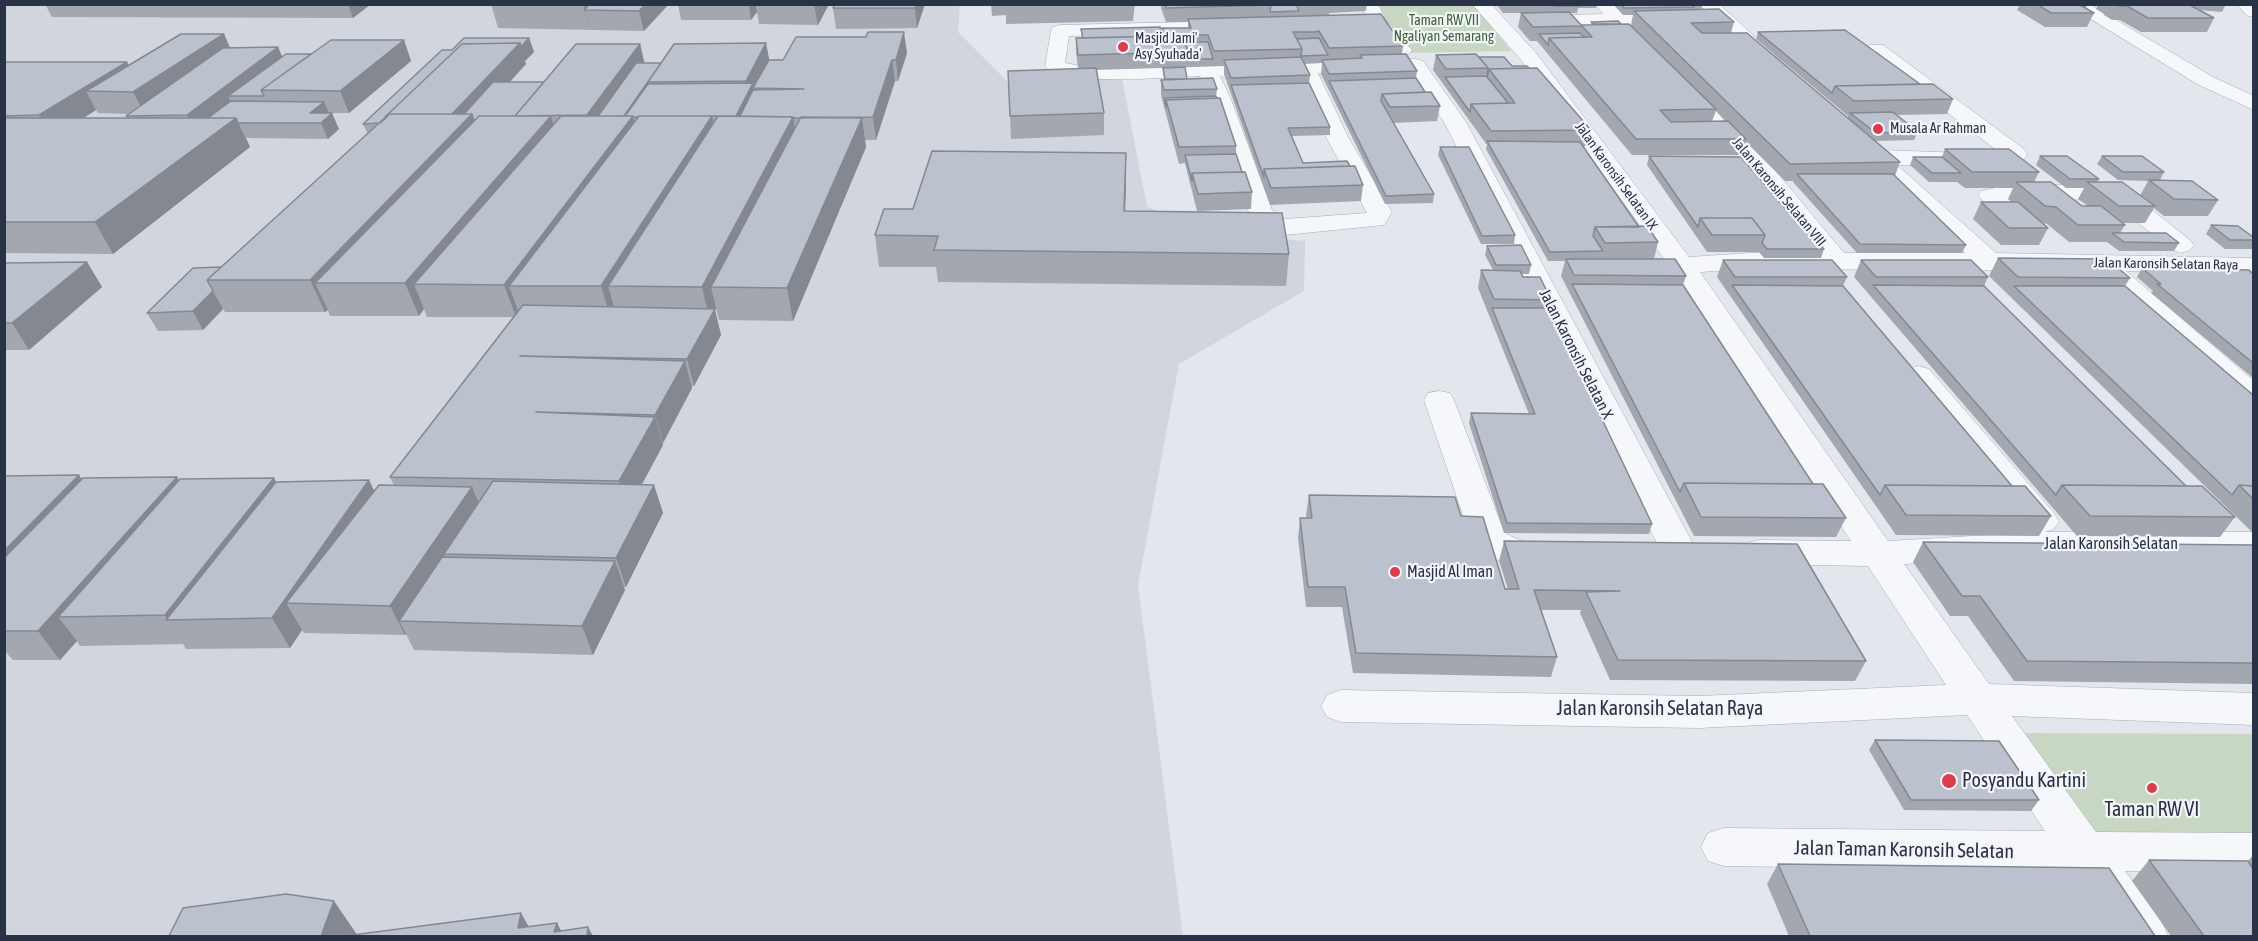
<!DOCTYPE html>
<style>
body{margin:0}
#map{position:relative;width:2258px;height:941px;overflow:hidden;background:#e3e6ec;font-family:"Asap Condensed",sans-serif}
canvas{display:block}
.frame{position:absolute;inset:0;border:6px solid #293246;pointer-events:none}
</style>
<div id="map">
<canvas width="2258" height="941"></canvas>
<div class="frame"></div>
</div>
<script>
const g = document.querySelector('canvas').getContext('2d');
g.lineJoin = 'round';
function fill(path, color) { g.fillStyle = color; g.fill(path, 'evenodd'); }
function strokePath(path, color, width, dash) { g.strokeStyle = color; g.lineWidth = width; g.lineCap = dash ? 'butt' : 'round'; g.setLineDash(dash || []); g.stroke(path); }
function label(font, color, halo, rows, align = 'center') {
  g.font = font + ' "Asap Condensed",sans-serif'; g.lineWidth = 4.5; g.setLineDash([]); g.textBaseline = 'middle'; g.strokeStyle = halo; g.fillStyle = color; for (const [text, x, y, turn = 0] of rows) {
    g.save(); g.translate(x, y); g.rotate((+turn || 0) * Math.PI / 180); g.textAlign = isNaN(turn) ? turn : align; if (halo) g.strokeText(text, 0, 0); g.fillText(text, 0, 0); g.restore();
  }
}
fill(new Path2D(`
 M5 5H960L958 32 1008 82 1122 78 1147 207 1211 232 1305 241 1304 291 1179 364 1138 585 1183 936H5Z`), '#d1d5de');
fill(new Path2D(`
 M1377 5H1474L1511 51 1408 53Z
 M2013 733 2253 734V843L2088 842Z`), '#c7d7c3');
const minor = new Path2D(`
 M1360 4H1378L1386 20 1412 50 1409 54H1395L1371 26Z
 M1472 4H1491L1536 53 1689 257 1750 253H1816L1742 160 1614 25 1530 26 1523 24 1521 20 1523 16 1603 14 1595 4H1615L1623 14 1638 15 1640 19 1634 24 1758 150 1844 253H1965L1854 150 1851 145 1854 140 1862 138 1870 140 1881 150 1964 153 1999 152 1869 53 1866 49 1869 45H1883L2024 149 2027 154 2023 162 1981 167 1897 165 1996 253 2254 258V274L2126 271 2254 381V406L2243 403 2093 271 1750 269 1700 272 1888 541 2040 532 2030 529 1907 381 1903 375 1907 369 1918 366 1929 369 2054 513 2059 521 2054 529 2045 532H2254V556L2060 555 1904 564 1989 684 2254 693V725L2012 716 2096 832 2254 833V873L2125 871 2161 920 2168 936H2117L2072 871 1724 866 1708 861 1701 847 1708 833 1724 828 2045 831 1967 715 1699 728 1341 722 1327 717 1321 706 1327 695 1341 690 1699 696 1946 685 1868 566 1759 564 1746 561 1741 552 1746 543 1759 540 1851 541 1674 274 1656 273 1652 267 1656 261 1664 259 1522 61Z
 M1699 4H1719L1780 60 1783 64 1780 68H1766Z
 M2066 4H2089L2213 77 2254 96V110L2199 85Z
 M2236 4H2254V17L2248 16Z
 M1233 21 1240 23 1242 27 1240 31 1069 36 1065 63 1086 67 1416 59 1423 61 1466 122 1698 553 1693 562 1680 565 1667 562 1662 553 1444 122 1410 71 1318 73 1348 137 1392 212 1384 225 1285 235 1267 231 1249 213 1210 97 1200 76C1171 77 1060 87 1045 66L1051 31 1053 27 1060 25ZM1299 74 1326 137 1367 213 1285 219 1272 210 1230 97 1220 76Z
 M2112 183 2120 185 2190 240 2194 245 2190 250 2181 253 2172 250 2110 200 2008 199 2043 232 2039 237 2030 240 2021 237 1978 196 1981 191 2013 184 2103 186Z
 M1439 391 1450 393 1454 400 1504 532C1523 545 1537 541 1558 546L1563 555 1558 564C1530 571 1488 565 1471 539L1424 400 1428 393Z`);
strokePath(minor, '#a7acb7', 1);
fill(minor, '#f6f7fa');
fill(new Path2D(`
 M45 4H371L353 18 52 17Z
 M491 4H669L644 31 498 28Z
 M678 4H829L818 25 759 24 757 12 751 20H681Z
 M925 4 917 28 836 29 833 8Z
 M991 4H1135L1133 21 1006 24V15L992 16Z
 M1161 4H1367L1366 11 1329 13V15L1403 46 1402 54 1417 71 1416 78 1425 92 1440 106 1437 121 1394 123 1434 194 1433 203 1385 204 1321 74 1322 63 1304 64 1310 75 1309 83 1330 127V135L1292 136 1303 163 1350 166 1363 185 1361 201 1270 205 1224 74V66L1096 70 1104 113V135L1011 139 1010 116 1078 68 1076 53V38H1082L1081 29 1162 35V28H1188V22H1166L1161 8Z
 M1496 4H1597L1596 8H1578L1577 13H1570L1581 25H1591V22L1631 25 1633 15H1623L1613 4H1702L1701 9 1734 22 1731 33 1848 118V116L1756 39 1758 32 1920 84 1953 99 1947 114 1897 115 1918 132 1914 140 1875 141 1900 162 1895 176 1966 245 1962 253H1857L1793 182 1794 181H1785L1746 142 1741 155H1632L1537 41H1530L1518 27 1521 13H1503ZM1716 111 1725 121H1712Z
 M2020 4H2088L2086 8 2094 13 2087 27H2045L2017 10Z
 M2226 4 2222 12 2199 10 2214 18 2207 32H2141L2120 20H2112L2104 15V14L2096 9 2098 5Z
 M224 34 230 48 278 47 282 57 311 54 404 40 411 61 349 113H329L339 129 328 139 246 138 250 147 113 254 4 253V62L128 66ZM96 110 98 113 129 114 126 116 127 118H84Z
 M529 38 534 52 525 61 526 64 510 82H544L640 44 644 63H661L766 43 769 60 907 53 898 81H895L876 140H865L866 147 793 321 719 320 716 308 715 310 721 335 694 386H692V388L663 443V445L642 485H654L663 513 626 587H624L625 590 593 655 414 650 406 634 405 635 304 633 302 630 290 648 186 649 183 644 80 646 77 641 60 660H13L4 650V476L82 479 276 482 374 491 394 485 390 477 513 317H427L424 309 419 316H330L328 310 325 312H225L223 309 203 330 158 331 147 313 221 267 368 134 363 124 452 50Z
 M1436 55 1479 57 1512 66 1591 130 1587 146H1583L1639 227 1658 242 1654 259 1686 276 1683 285 1813 484 1846 518 1836 537 1694 536 1561 276 1565 261H1548L1486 149 1487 145 1433 70Z
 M1163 68 1187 79 1217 89 1216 96 1236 146V154L1242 172 1252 192 1251 209 1197 211 1185 163 1179 164 1161 95V80H1164Z
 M1440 147 1515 235 1514 244H1481L1438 155Z
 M1945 149 2039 172 2034 182 2082 206H2088L2078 199 2084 188H2066L2036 165 2040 156 2099 179 2097 182 2140 196 2148 181 2118 180 2097 164 2102 156 2164 172 2160 180 2218 200 2208 216H2164L2154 208 2145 223H2123L2125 225 2120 233 2179 243 2174 251H2119L2107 242H2069L2047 224 2043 223 2048 228 2039 245H2001L1973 219 1981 202H2012L2008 199 2013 188H1965L1957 182H1929L1910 165 1913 157H1942Z
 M1649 156 1801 227 1824 249 1821 258H1764L1759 252H1707L1647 165Z
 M1126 183 1125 211 1289 254 1286 286 938 282 936 267H879L875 235 913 209Z
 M2211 225 2253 237V246L2252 249H2225L2206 234Z
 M1487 246 1531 265 1529 274H1521L1523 277 1551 300 1549 308 1652 524 1649 534 1504 533 1469 423 1471 413 1529 414 1478 288 1481 270H1493L1485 255Z
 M1998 258 2130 278 2125 286 2253 395V533L1989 276Z
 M1723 260 1847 277 1843 286 2012 486 2051 516 2039 536 1896 535 1717 277Z
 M1861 260 1988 277 1984 286 2186 486 2235 517 2220 537 2077 536 1854 277Z
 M87 262 102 287 29 350H4V263Z
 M2142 268 2253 274V378L2151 293 2153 291 2137 277Z
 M1309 495 1461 516 1505 589H1508L1499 561 1504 541 1866 661 1855 681 1610 680 1580 613 1581 610H1541L1557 657 1551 677 1353 673 1342 607H1306L1298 538 1300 518H1307L1306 515Z
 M1923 542 2253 545V684L2014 681 1968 616H1950L1913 562Z
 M1875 740 2039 800 2031 811 1904 810 1869 750Z
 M2253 855V936H2171L2132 881 2149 860 2248 861Z
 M1778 864 2155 936H1789L1767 884Z`), '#a2a7b0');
fill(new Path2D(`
 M348 4H371L353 18Z
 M613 4 584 10 590 30 583 5Z
 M646 4H669L644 31 639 11Z
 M749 4H755L757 12 751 20Z
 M829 4 818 25 814 5Z
 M916 4H925L917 28 915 8Z
 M904 32 907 53 898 81 896 60Z
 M224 34 233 55 145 114 133 92Z
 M529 38 534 52 525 61 526 64 474 121 315 283 328 310 325 312 310 280 450 116 520 43Z
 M404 40 411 61 349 113 340 91Z
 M766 43 770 64 753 88 756 107 742 136 736 116 748 93 746 81Z
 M640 44 645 65 593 138 587 115Z
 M278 47 287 68 228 96 234 110 198 138 187 115Z
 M892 60 895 81 876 140 873 117Z
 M127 62 137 84 86 91 96 110 52 138 39 115Z
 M648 82 651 97 633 117 640 145 509 286 519 313 516 317 504 285Z
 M324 102 330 115 332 113 339 129 328 139 321 123 310 113Z
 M551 116 559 145 414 284 424 309 419 316 405 283Z
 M712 116 718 145 608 286 615 311 611 319 601 286Z
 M793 117 798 145 711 287 716 308 715 310 721 335 694 386 687 359 709 318 702 287Z
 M236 118 250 147 113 254 95 222Z
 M862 118 866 147 793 321 787 288Z
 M1126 153V183L1124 242V211Z
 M87 262 102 287 29 350 12 323Z
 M213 291 223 309 203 330 193 311Z
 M685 361 692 388 663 443 655 415Z
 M655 417 663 445 628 509 619 481Z
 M79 475 98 503 4 603V551Z
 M177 477 194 506 58 617 77 641 60 660 38 631Z
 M274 478 289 507 167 620 165 615Z
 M369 480 383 509 286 603 302 630 290 648 272 618Z
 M654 485 663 513 626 587 616 558Z
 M472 487 484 515 444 554 450 567 399 621 406 634 405 635 390 606Z
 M615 561 625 590 593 655 582 626Z
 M334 901 358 936H321Z
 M521 913 534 936 518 928Z
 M557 923 564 936 554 932Z
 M588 927 593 936H587Z`), '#848890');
const building = new Path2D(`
 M590 4H646L639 11 584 10Z
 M835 4H916L915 8H833Z
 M1165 4H1271V5L1166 8Z
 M1271 4H1296L1299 11 1270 12Z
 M1330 4H1362L1330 5Z
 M1554 4H1578L1579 6H1554Z
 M1621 4H1692L1694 7 1624 8Z
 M2037 4H2082L2080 5 2094 13H2051Z
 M2116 4H2188L2214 18H2148L2127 6H2119Z
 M1719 9 1734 22 1691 23 1702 33H1747L1900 162 1790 164 1634 11Z
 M1569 12 1582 26 1533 27 1521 13Z
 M1381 14 1403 46 1329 48 1319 31 1315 32H1293L1302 49 1214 51 1208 35H1182L1188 52 1078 55 1076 38 1164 36 1162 28H1191L1188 19Z
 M1618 21 1621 24H1594L1591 22Z
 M1629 24 1716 109 1660 110 1671 122 1728 121 1746 139H1636L1549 38 1592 37 1581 25Z
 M1160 27 1162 36 1083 38 1081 29Z
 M1845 30 1920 84 1835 86 1832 93 1758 32Z
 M868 32H904L896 60H892L873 117 792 118 793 117 740 116 753 90 804 89 753 88 769 60H783L796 37H866Z
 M1580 33 1584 37 1549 38 1548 45 1539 34Z
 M181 34H224L133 92 86 91Z
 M464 38H529L521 47 520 43 462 44 385 117 386 118 380 123 363 124 442 50H452Z
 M1319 38 1328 55 1301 56 1302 49 1297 39Z
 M331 40H404L340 91 261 90Z
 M1185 42H1208L1213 59H1188V52Z
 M520 43 452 114H389L387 117H385L462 44Z
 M766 43 746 81 648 82 674 44Z
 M576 44H640L587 115 515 116Z
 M278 47 187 115 126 116 223 48Z
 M286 54H311L261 90 264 96H228Z
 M1406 54 1417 71 1329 74 1322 60 1362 58 1360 55Z
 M1476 54 1488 68 1446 69 1436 55Z
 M1301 57 1310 75 1231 78 1224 60Z
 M1479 57H1504L1512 66H1527L1529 68 1489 69 1487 77 1508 103 1471 104 1470 112 1445 77 1487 76 1488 68Z
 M4 62H127L39 115 4 116Z
 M636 63H661L624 116H598Z
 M1185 67 1187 79H1165L1163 68Z
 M1096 68 1104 113 1010 116 1008 71Z
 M1537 68 1591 130 1491 131 1471 104 1515 103 1489 69Z
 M1213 78 1217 89 1164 90 1161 80Z
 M1416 78 1425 92 1382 94 1381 101 1434 194 1386 196 1329 81Z
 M493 82H544L515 116H479L474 121 472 114H464Z
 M753 83 736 116H639L638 117H632L633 116H625L648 84Z
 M1309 83 1330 127 1288 128 1303 163 1347 161 1350 166 1264 169V177L1231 85Z
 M1933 84 1953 99 1854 101 1835 86Z
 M1431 92 1440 106 1390 107 1382 94Z
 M1216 96 1217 98 1166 100V107L1164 98Z
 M1220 98 1236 146 1179 147 1166 100Z
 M231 101 324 102 310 113H332L321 123H238L236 118H208Z
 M1893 112 1918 132 1876 133 1850 113Z
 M389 114H472L310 280H207Z
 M479 116H551L405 283H315Z
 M561 116H633L504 285 414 284Z
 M639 116H712L601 286H509Z
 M718 116 793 117 702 287 608 286Z
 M801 117 862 118 787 288 711 287Z
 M4 118H236L95 222H4Z
 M1487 141 1580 142 1639 227H1595L1593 236 1603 251 1550 252Z
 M1440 147H1469L1515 235 1482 236Z
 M1945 149H2009L2039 172H1972Z
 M932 151 1126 153 1124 211 1282 213 1289 254 934 250 938 236 875 235 884 209H913Z
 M1236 154 1242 172 1192 173V181L1185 155Z
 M1649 156 1741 157 1801 227H1805L1824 249H1767L1762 243 1765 235 1752 218H1700L1698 227Z
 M2040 156H2067L2099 179H2070Z
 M2102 156H2142L2164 172H2123Z
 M1913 157H1942L1961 173H1932Z
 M1355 166 1363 185 1271 188 1264 169Z
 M1245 172 1252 192 1198 194 1192 173Z
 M1797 174H1893L1966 245 1860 244Z
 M2149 180 2192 181 2218 200 2174 199Z
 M2016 182H2051L2082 206H2101L2125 225H2078L2056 207 2045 206Z
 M2087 182H2122L2155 206H2119Z
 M1981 202H2018L2048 228H2009Z
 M1700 218H1752L1765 235H1712Z
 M2211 225 2238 226 2253 237V240H2230Z
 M1647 226 1658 242 1605 243 1595 227Z
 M2112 233H2166L2179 243 2124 242Z
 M1521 245 1531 265H1496L1487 246Z
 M1998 258 2107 259 2130 278 2018 277Z
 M1566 259H1675L1686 276 1574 275Z
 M1723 260H1832L1847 277H1735Z
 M1861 260H1971L1988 277H1876Z
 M87 262 12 323H4V263Z
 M221 267 207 280 213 291 193 311 147 313 193 268Z
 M2142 268 2249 270 2253 274V363L2157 284H2161Z
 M1481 270 1520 271 1523 277H1540L1551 300 1494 299Z
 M1572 284 1683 285 1813 484 1684 483 1680 492Z
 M1732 285 1843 286 2012 486 1885 485 1880 495Z
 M1873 285 1984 286 2186 486 2062 485 2056 495Z
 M2014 286H2125L2253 395V486L2239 485 2232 495Z
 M523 305 715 309 687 359 520 356 685 361 655 415 536 412 655 417 619 481 390 477Z
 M1492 308H1549L1652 524 1507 523 1471 413 1535 414Z
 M79 475 4 551V476Z
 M177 477 38 631H4V558L83 478Z
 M274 478 165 615 58 617 180 479Z
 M369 480 272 618 166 620 276 482Z
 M493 481 654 485 616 558 444 554Z
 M1684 483 1823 484 1846 518 1701 517Z
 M379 485 472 487 390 606 286 603Z
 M1885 485 2025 486 2051 516 1906 515Z
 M2062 485 2202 486 2235 517 2090 516Z
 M2239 485 2253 486V499Z
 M1309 495 1455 497 1461 516 1483 517 1505 589H1519L1504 541 1797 544 1866 661 1618 660 1586 592 1620 591 1534 590 1557 657 1356 653 1345 587H1308L1300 518H1312Z
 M1923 542 2253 545V663L2027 661 1980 596H1962Z
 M442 557 615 561 582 626 399 621Z
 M1875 740 1999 741 2039 800H1911Z
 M2149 860 2248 861 2253 869V936H2204Z
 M1778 864 2109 868 2155 936H1810Z
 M286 894 334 901 321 936H169L183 908Z
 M521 913 518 928 557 923 554 932 588 927 587 936H345Z`);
fill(building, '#bcc2cd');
strokePath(building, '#848890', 1.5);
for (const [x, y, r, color] of [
 [1123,47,6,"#db3d4f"],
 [1878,129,6,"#db3d4f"],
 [1395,572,6,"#db3d4f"],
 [1949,781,8,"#db3d4f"],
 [2152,788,6,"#db3d4f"]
]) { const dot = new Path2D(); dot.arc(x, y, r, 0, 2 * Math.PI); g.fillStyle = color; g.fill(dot); strokePath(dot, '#f3f5f9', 2); }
label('14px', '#3b6434', '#f3f5f9', [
 ["Taman RW VII",1444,21],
 ["Ngaliyan Semarang",1444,37]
]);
label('14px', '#293246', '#f3f5f9', [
 ["Masjid Jami'",1135,39],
 ["Asy Syuhada'",1135,55],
 ["Musala Ar Rahman",1890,129]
], 'left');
label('14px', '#293246', '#f3f5f9', [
 ["Jalan Karonsih Selatan IX",1616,176,54],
 ["Jalan Karonsih Selatan VIII",1779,192,50],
 ["Jalan Karonsih Selatan Raya",2166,264,1]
]);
label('16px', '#293246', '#f3f5f9', [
 ["Jalan Karonsih Selatan X",1576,354,63],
 ["Jalan Karonsih Selatan",2111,544]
]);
label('16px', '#293246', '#f3f5f9', [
 ["Masjid Al Iman",1407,572]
], 'left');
label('20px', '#293246', '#f3f5f9', [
 ["Jalan Karonsih Selatan Raya",1660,709],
 ["Jalan Taman Karonsih Selatan",1904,850,1]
]);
label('20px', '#293246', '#f3f5f9', [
 ["Posyandu Kartini",1962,781],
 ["Taman RW VI",2152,810,"center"]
], 'left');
</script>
